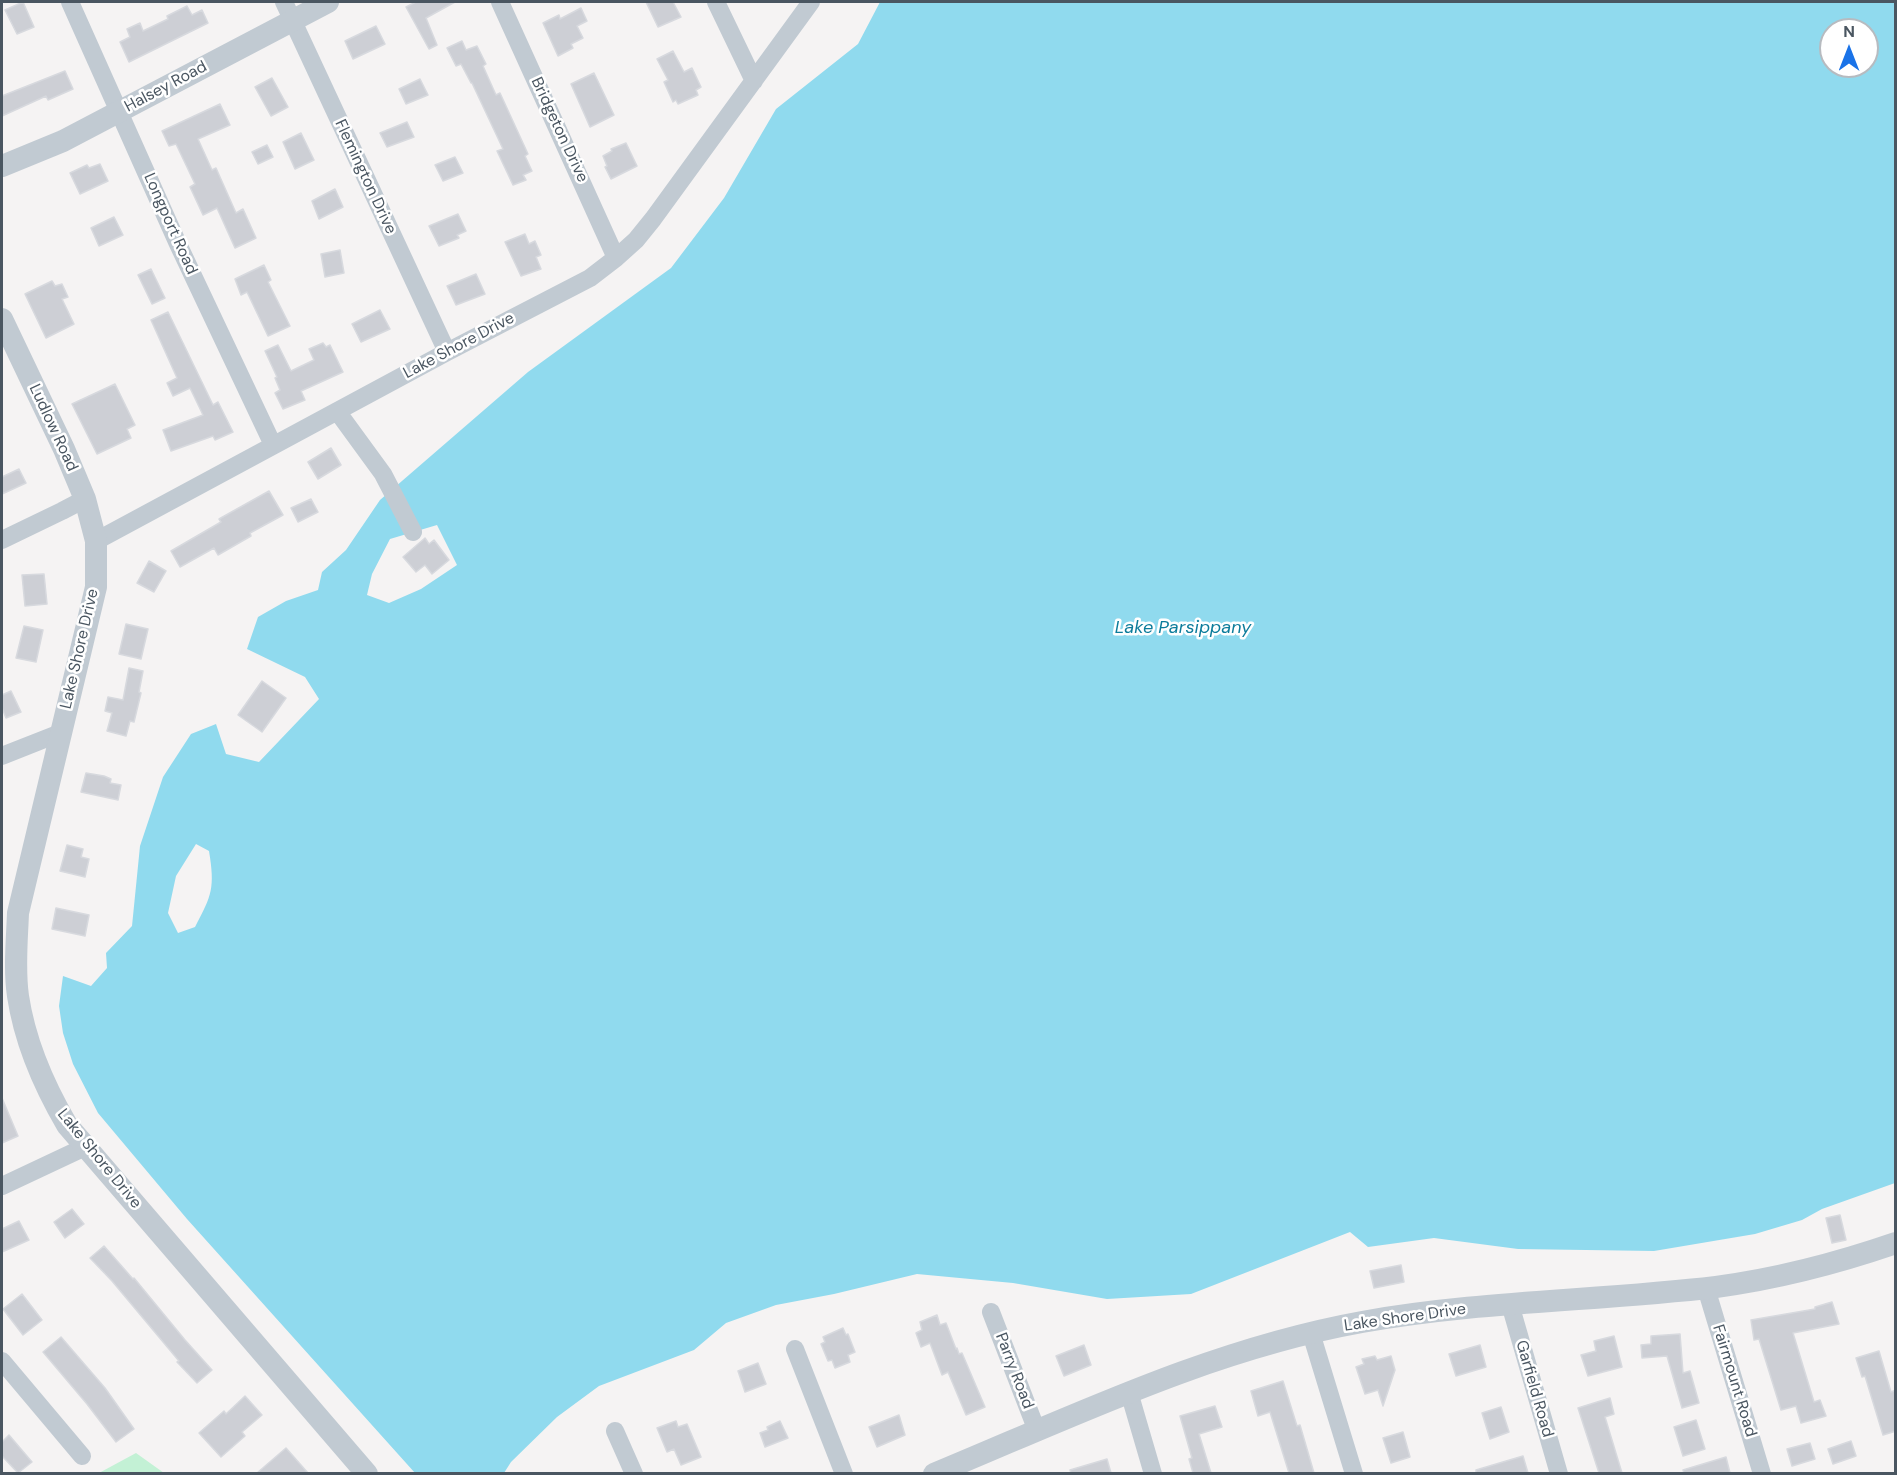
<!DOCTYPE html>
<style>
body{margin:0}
#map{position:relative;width:1897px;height:1475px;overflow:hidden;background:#f5f3f3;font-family:"DM Sans",sans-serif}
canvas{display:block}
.frame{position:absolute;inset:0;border:3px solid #4a5661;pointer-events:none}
.north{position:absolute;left:1819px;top:18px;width:60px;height:60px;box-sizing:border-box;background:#fff;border:2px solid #b7bbc0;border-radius:50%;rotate:0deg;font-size:16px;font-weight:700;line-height:24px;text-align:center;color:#4a5661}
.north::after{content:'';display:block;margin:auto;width:21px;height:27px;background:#1a73e8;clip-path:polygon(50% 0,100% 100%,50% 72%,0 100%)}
</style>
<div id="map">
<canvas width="1897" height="1475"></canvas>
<div class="frame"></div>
<div class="north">N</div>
</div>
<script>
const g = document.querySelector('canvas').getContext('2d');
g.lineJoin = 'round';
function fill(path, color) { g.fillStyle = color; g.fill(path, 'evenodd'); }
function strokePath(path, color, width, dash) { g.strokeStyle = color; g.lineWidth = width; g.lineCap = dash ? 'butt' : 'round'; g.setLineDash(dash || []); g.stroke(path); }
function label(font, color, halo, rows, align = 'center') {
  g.font = font + ' "DM Sans",sans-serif'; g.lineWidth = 5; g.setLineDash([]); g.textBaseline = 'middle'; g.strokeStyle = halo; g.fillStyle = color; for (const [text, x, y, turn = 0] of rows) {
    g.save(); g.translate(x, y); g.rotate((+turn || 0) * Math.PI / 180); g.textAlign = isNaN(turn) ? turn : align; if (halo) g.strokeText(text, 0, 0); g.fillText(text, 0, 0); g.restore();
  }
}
fill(new Path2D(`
 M136 1453 164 1473H99Z`), '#c3f1d5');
fill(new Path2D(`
 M880 2H1895V1183L1822 1209 1802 1220 1755 1234 1654 1251 1518 1249 1434 1238 1368 1247 1350 1232 1191 1294 1107 1299 1013 1283 917 1274 834 1294 776 1305 726 1323 694 1350 599 1386 557 1417 511 1462 504 1473H415L187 1219 98 1113 73 1064 63 1033 59 1006 63 976 91 986 107 968 106 953 132 926 140 846 163 777 191 734 216 724 226 754 259 762 319 699 305 677 247 649 258 617 286 601 318 590 322 572 346 550 380 500 528 372 671 268 724 198 776 109 858 44ZM1831 30H1867V66H1831ZM437 525 457 565 421 589 389 603 367 595 372 574 390 539ZM196 844 209 851C215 888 212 895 195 927L178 933 168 913 176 876Z`), '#90daee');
const building = new Path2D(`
 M23 2 34 27 17 34 5 10Z
 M416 2H455L426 18 437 45 429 49 406 7Z
 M646 2H673L681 17 658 27Z
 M187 6 192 15 202 10 208 23 129 62 120 42 130 37 127 29 140 23 143 31 168 19 167 16Z
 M581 8 587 21 577 26 583 38 571 44 573 48 558 56 543 23 559 15 560 19Z
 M376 26 385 44 353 59 345 41Z
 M462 41 466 50 477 46 486 64 483 66 496 95 500 93 528 154 525 156 532 171 523 175 526 180 513 185 497 151 503 149 472 83H471L461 64 456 66 447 48Z
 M673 51 684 72 692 68 701 87 696 90 698 95 678 104 676 100 673 102 664 82 668 80 657 59Z
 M65 71 73 89 48 100 46 96 2 116V96Z
 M594 73 614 115 590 127 571 84Z
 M272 78 288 107 271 116 255 87Z
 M420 79 428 95 406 104 399 89Z
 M220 104 230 125 198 139 212 170 216 168 236 213 243 209 256 238 235 248 217 208 203 215 190 187 195 184 176 144 169 146 162 131Z
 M407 122 414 137 387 147 380 133Z
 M301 133 314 160 295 169 283 142Z
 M626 143 637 166 611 179 605 167 607 166 603 156 612 151 611 149Z
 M267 145 273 157 258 164 252 152Z
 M455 157 463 173 443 181 435 165Z
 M100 164 108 181 80 194 70 173 87 165 89 168Z
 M335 189 343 207 319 219 312 201Z
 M458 214 466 231 457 235 459 238 439 246 429 226Z
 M114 217 123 235 99 246 91 228Z
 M525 234 529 244 535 241 541 255 536 257 541 269 521 276 505 242Z
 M340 250 344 273 325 277 321 254Z
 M264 265 271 280 268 282 290 326 268 336 247 292 241 295 235 279Z
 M151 269 165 298 152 304 138 275Z
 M476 274 485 294 456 305 447 286Z
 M52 281 55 286 62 284 68 297 62 299 74 324 46 338 25 294Z
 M380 310 390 329 361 342 352 324Z
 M168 312 213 405 218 402 233 432 215 440 213 436 171 451 163 430 203 415 190 388 173 396 167 383 177 378 151 320Z
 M323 343 326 347 330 345 343 372 301 391 305 400 283 409 275 393 280 390 275 378 277 377 265 351 278 345 291 371 314 360 309 349Z
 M115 384 135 425 127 429 131 438 97 454 72 404Z
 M331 448 341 465 318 479 308 462Z
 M19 469 26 483 2 494V477Z
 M269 491 283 515 250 533 251 536 218 555 214 548 180 567 171 551 221 522 219 519Z
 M311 499 318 512 298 522 291 508Z
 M425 538 429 544 434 540 449 560 432 574 425 565 416 572 403 557Z
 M149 561 166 571 154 592 137 583Z
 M44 574 47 604 25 606 22 575Z
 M126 624 148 629 141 659 119 654Z
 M24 626 43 630 36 662 16 658Z
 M129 668 143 671 139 692 141 693 134 722 130 721 126 736 107 731 112 713 105 711 108 697 123 700Z
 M262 681 286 698 262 732 238 715Z
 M11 691 21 712 6 718 2 708V695Z
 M86 773 104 776 111 779 110 783 121 785 118 800 81 792Z
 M67 845 83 849 81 857 89 859 85 877 60 871Z
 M56 908 89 915 85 936 52 929Z
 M2 1098 18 1136 2 1143Z
 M72 1209 84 1224 65 1238 54 1222Z
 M1840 1215 1846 1240 1832 1243 1826 1218Z
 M19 1221 29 1240 2 1252V1229Z
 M104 1246 133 1279 134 1278 185 1340 212 1370 197 1383 177 1362 179 1361 112 1281 90 1258Z
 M1401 1265 1404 1282 1374 1288 1370 1271Z
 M22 1294 42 1320 23 1335 3 1309Z
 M1832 1302 1839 1324 1793 1333 1814 1402 1820 1400 1826 1416 1801 1423 1796 1406 1781 1410 1759 1339 1754 1340 1751 1320 1815 1309V1307Z
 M937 1315 940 1325 946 1323 956 1349 957 1348 959 1354 962 1353 985 1407 966 1415 948 1372 942 1375 930 1343 921 1347 916 1333 922 1330 920 1322Z
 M843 1328 846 1335 848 1334 855 1352 848 1355 850 1362 835 1368 832 1360 828 1361 821 1344 825 1342 823 1337Z
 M1680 1334 1683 1373 1690 1371 1699 1403 1682 1408 1667 1356 1642 1358 1641 1345 1651 1344V1336Z
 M1614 1336 1622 1367 1588 1376 1581 1355 1596 1351 1594 1341Z
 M61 1337 105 1388 134 1429 116 1442 87 1404 43 1352Z
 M1084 1345 1091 1365 1064 1376 1056 1356Z
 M1480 1345 1486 1367 1456 1376 1449 1354Z
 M1879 1351 1891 1392 1896 1390V1431L1883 1435 1865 1376 1862 1377 1856 1358Z
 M1375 1356 1377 1360 1391 1356 1395 1370 1383 1406 1378 1390 1365 1394 1356 1367 1364 1364 1362 1359Z
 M758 1363 766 1384 745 1392 738 1371Z
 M1283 1381 1297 1426 1300 1425 1314 1473H1289L1270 1412 1258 1416 1251 1391Z
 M245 1396 262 1415 242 1432 245 1436 221 1457 199 1433 224 1411 226 1414Z
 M1610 1398 1614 1414 1605 1417 1622 1473H1599L1578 1408Z
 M1215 1406 1222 1427 1199 1434 1211 1473H1193L1189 1459 1192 1458 1180 1416Z
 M1501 1407 1509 1432 1490 1439 1482 1413Z
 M899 1415 905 1435 877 1447 869 1427Z
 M1696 1420 1705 1449 1683 1456 1674 1427Z
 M676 1421 678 1427 687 1424 701 1457 681 1465 674 1449 667 1452 657 1428Z
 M780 1421 788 1438 765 1447 760 1433 768 1430 767 1427Z
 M1403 1432 1410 1457 1391 1463 1383 1438Z
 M9 1435 32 1462 18 1473 2 1456V1442Z
 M1851 1441 1856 1456 1833 1464 1828 1449Z
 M1810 1443 1815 1459 1792 1466 1787 1449Z
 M286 1448 308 1473H257Z
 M1523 1456 1528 1473H1476V1470Z
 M1726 1457 1730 1473H1684L1683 1470Z
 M1107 1459 1111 1473H1071L1070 1470Z`);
fill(building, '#cdcfd5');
strokePath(building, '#d7d9de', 1.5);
strokePath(new Path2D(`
 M70 2 178 244 273 445
 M284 2 447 352
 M500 2 616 258
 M716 2 754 81
 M337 411 383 474 413 532
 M2 540 62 511 85 499
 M96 541 447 352 590 278 616 258 636 240 653 219 811 2
 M2 756 60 733
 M2 1186 85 1147
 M1706 1288 1762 1474
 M1510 1304 1559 1474
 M991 1312 1037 1431
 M1311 1333 1354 1474
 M795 1349 844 1474
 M2 1361 82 1456
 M1129 1392 1153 1474
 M615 1431 634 1474`), '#c1cad2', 18);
strokePath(new Path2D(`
 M2 166 63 141 328 2
 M2 319 64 449 85 499 96 541V587L18 913C17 940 14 969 18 996 25 1043 43 1084 67 1125L367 1474
 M934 1474C1074 1416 1212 1349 1362 1322 1479 1301 1598 1301 1716 1287 1776 1279 1838 1263 1896 1243`), '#c1cad2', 22);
label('16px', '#4a5661', '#fff', [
 ["Halsey Road",166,87,-28],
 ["Bridgeton Drive",559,130,65],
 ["Flemington Drive",365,177,65],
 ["Longport Road",170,224,66],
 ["Lake Shore Drive",459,346,-28],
 ["Ludlow Road",53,428,65],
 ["Lake Shore Drive",80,649,-77],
 ["Lake Shore Drive",99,1159,51],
 ["Lake Shore Drive",1405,1318,-8],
 ["Parry Road",1014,1371,69],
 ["Fairmount Road",1734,1381,73],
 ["Garfield Road",1534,1389,74]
]);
label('italic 18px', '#0c7c9b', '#fff', [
 ["Lake Parsippany",1183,628]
]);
</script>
